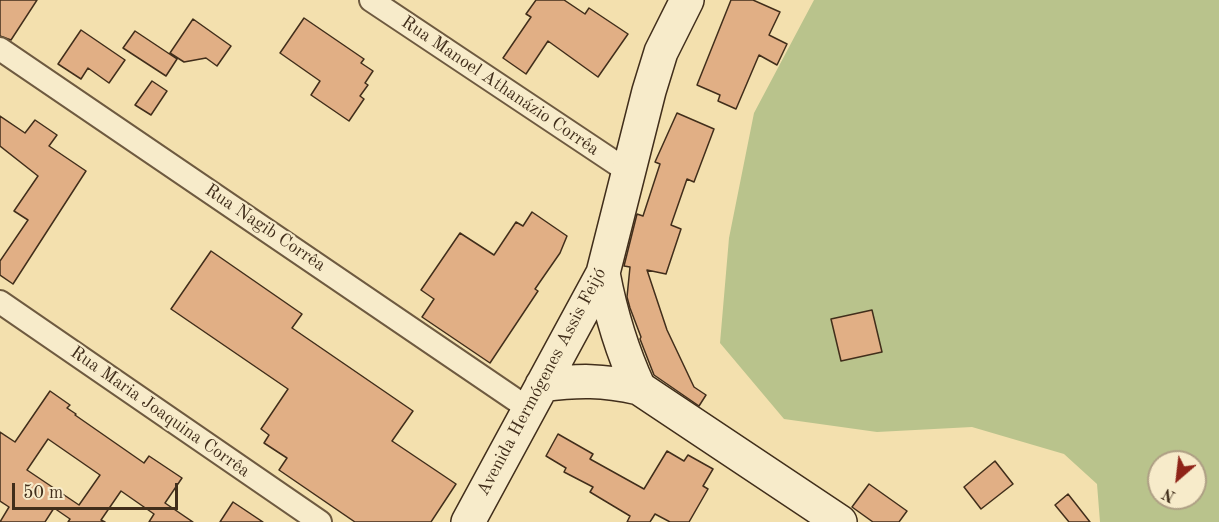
<!DOCTYPE html>
<meta charset="utf-8">
<style>
body{margin:0}
#map{position:relative;width:1219px;height:522px;overflow:hidden;background:#f3e0ae;font-family:"Old Standard TT",serif}
canvas{display:block}
.north{position:absolute;left:1147px;top:450px;width:60px;height:60px;box-sizing:border-box;background:#f7ebca;border:2px solid #ae9f84;border-radius:50%;rotate:208deg;font-size:16px;font-weight:700;line-height:24px;text-align:center;color:#412e1b}
.north::after{content:'';display:block;margin:auto;width:21px;height:27px;background:#8f2418;clip-path:polygon(50% 0,100% 100%,50% 72%,0 100%)}
.scale{position:absolute;left:12px;top:483px;width:166px;height:27px;box-sizing:border-box;border:3px solid #412e1b;border-top:0;padding-left:8px;font-size:18px;line-height:21px;white-space:nowrap;color:#412e1b;-webkit-text-stroke:4px #f7ebca;paint-order:stroke}
</style>
<div id="map">
<canvas width="1219" height="522"></canvas>
<div class="north">N</div>
<div class="scale">50 m</div>
</div>
<script>
const g = document.querySelector('canvas').getContext('2d');
g.lineJoin = 'round';
function fill(path, color) { g.fillStyle = color; g.fill(path, 'evenodd'); }
function strokePath(path, color, width, dash) { g.strokeStyle = color; g.lineWidth = width; g.lineCap = dash ? 'butt' : 'round'; g.setLineDash(dash || []); g.stroke(path); }
function label(font, color, halo, rows, align = 'center') {
  g.font = font + ' "Old Standard TT",serif'; g.lineWidth = 4.5; g.setLineDash([]); g.textBaseline = 'middle'; g.strokeStyle = halo; g.fillStyle = color; for (const [text, x, y, turn = 0] of rows) {
    g.save(); g.translate(x, y); g.rotate((+turn || 0) * Math.PI / 180); g.textAlign = isNaN(turn) ? turn : align; if (halo) g.strokeText(text, 0, 0); g.fillText(text, 0, 0); g.restore();
  }
}
fill(new Path2D(`
 M814 0H1219V522H1100L1097 484 1064 454 972 427 877 432 784 419 720 343 729 238 754 113ZM1159 462H1195V498H1159Z`), '#b9c38c');
const building = new Path2D(`
 M0 0H37L11 40 0 36Z
 M536 0H564L585 14 589 8 628 34 598 77 548 41 526 74 503 58 531 17 526 14Z
 M731 0H753L780 12 769 35 787 44 777 65 759 55 736 109 718 101 720 95 697 85Z
 M304 18 364 59 361 63 373 71 365 83 368 85 360 96 364 99 349 121 311 95 320 81 280 53Z
 M193 19 231 46 217 66 206 58 184 62 170 53Z
 M81 30 125 60 109 83 88 68 81 79 58 64Z
 M135 31 177 59 166 76 123 48Z
 M152 81 167 91 151 115 135 105Z
 M677 113 714 129 694 182 687 179 671 225 681 229 666 274 647 270 667 330 694 387 706 395 699 406 654 375 640 339 641 337 630 308 627 297 630 267 624 266 637 214 643 216 660 164 655 162Z
 M0 116 25 133 35 120 57 135 49 146 86 171 13 284 0 275V261L28 220 14 211 38 176 0 146Z
 M532 212 567 236 560 253 535 289 538 291 490 363 422 317 434 299 421 290 460 233 494 255 516 222 523 226Z
 M211 251 302 314 292 328 413 411 392 441 456 484 431 522H355L279 470 287 458 264 443 269 435 261 429 288 389 171 309Z
 M872 310 882 352 841 361 831 319Z
 M50 391 70 405 67 408 76 414 75 415 144 463 149 456 182 478 165 503 193 522H149L154 514 121 491 101 520 105 522H68L70 519 54 508 45 522H0L9 507 0 501V432L15 442ZM48 439 100 475 79 505 27 470Z
 M558 434 593 454 590 459 644 489 667 451 684 461 688 455 713 469 703 486 708 489 689 522H670L655 514 650 522H627L630 516 590 492 593 487 564 472 566 468 546 456Z
 M995 461 1013 484 981 509 964 487Z
 M869 484 907 511 899 522H873L852 507Z
 M1068 494 1090 522H1069L1055 505Z
 M233 502 263 522H220Z`);
fill(building, '#e1af85');
strokePath(building, '#412e1b', 1.5);
const street = new Path2D(`
 M371 0 629 172
 M0 49 529 409
 M0 302 320 522`);
const secondary = new Path2D(`
 M603 273C611 315 621 349 639 388
 M542 385C579 380 602 380 639 388L840 522
 M468 522 603 273 649 91 661 52 687 0`);
strokePath(street, '#6e5a40', 26);
strokePath(secondary, '#412e1b', 36);
strokePath(street, '#f7ebca', 22);
strokePath(secondary, '#f7ebca', 33);
label('18px', '#412e1b', '#f7ebca', [
 ["Rua Manoel Athanázio Corrêa",500,86,34],
 ["Rua Nagib Corrêa",265,228,34],
 ["Avenida Hermógenes Assis Feijó",542,382,-62],
 ["Rua Maria Joaquina Corrêa",160,412,35]
]);
</script>
